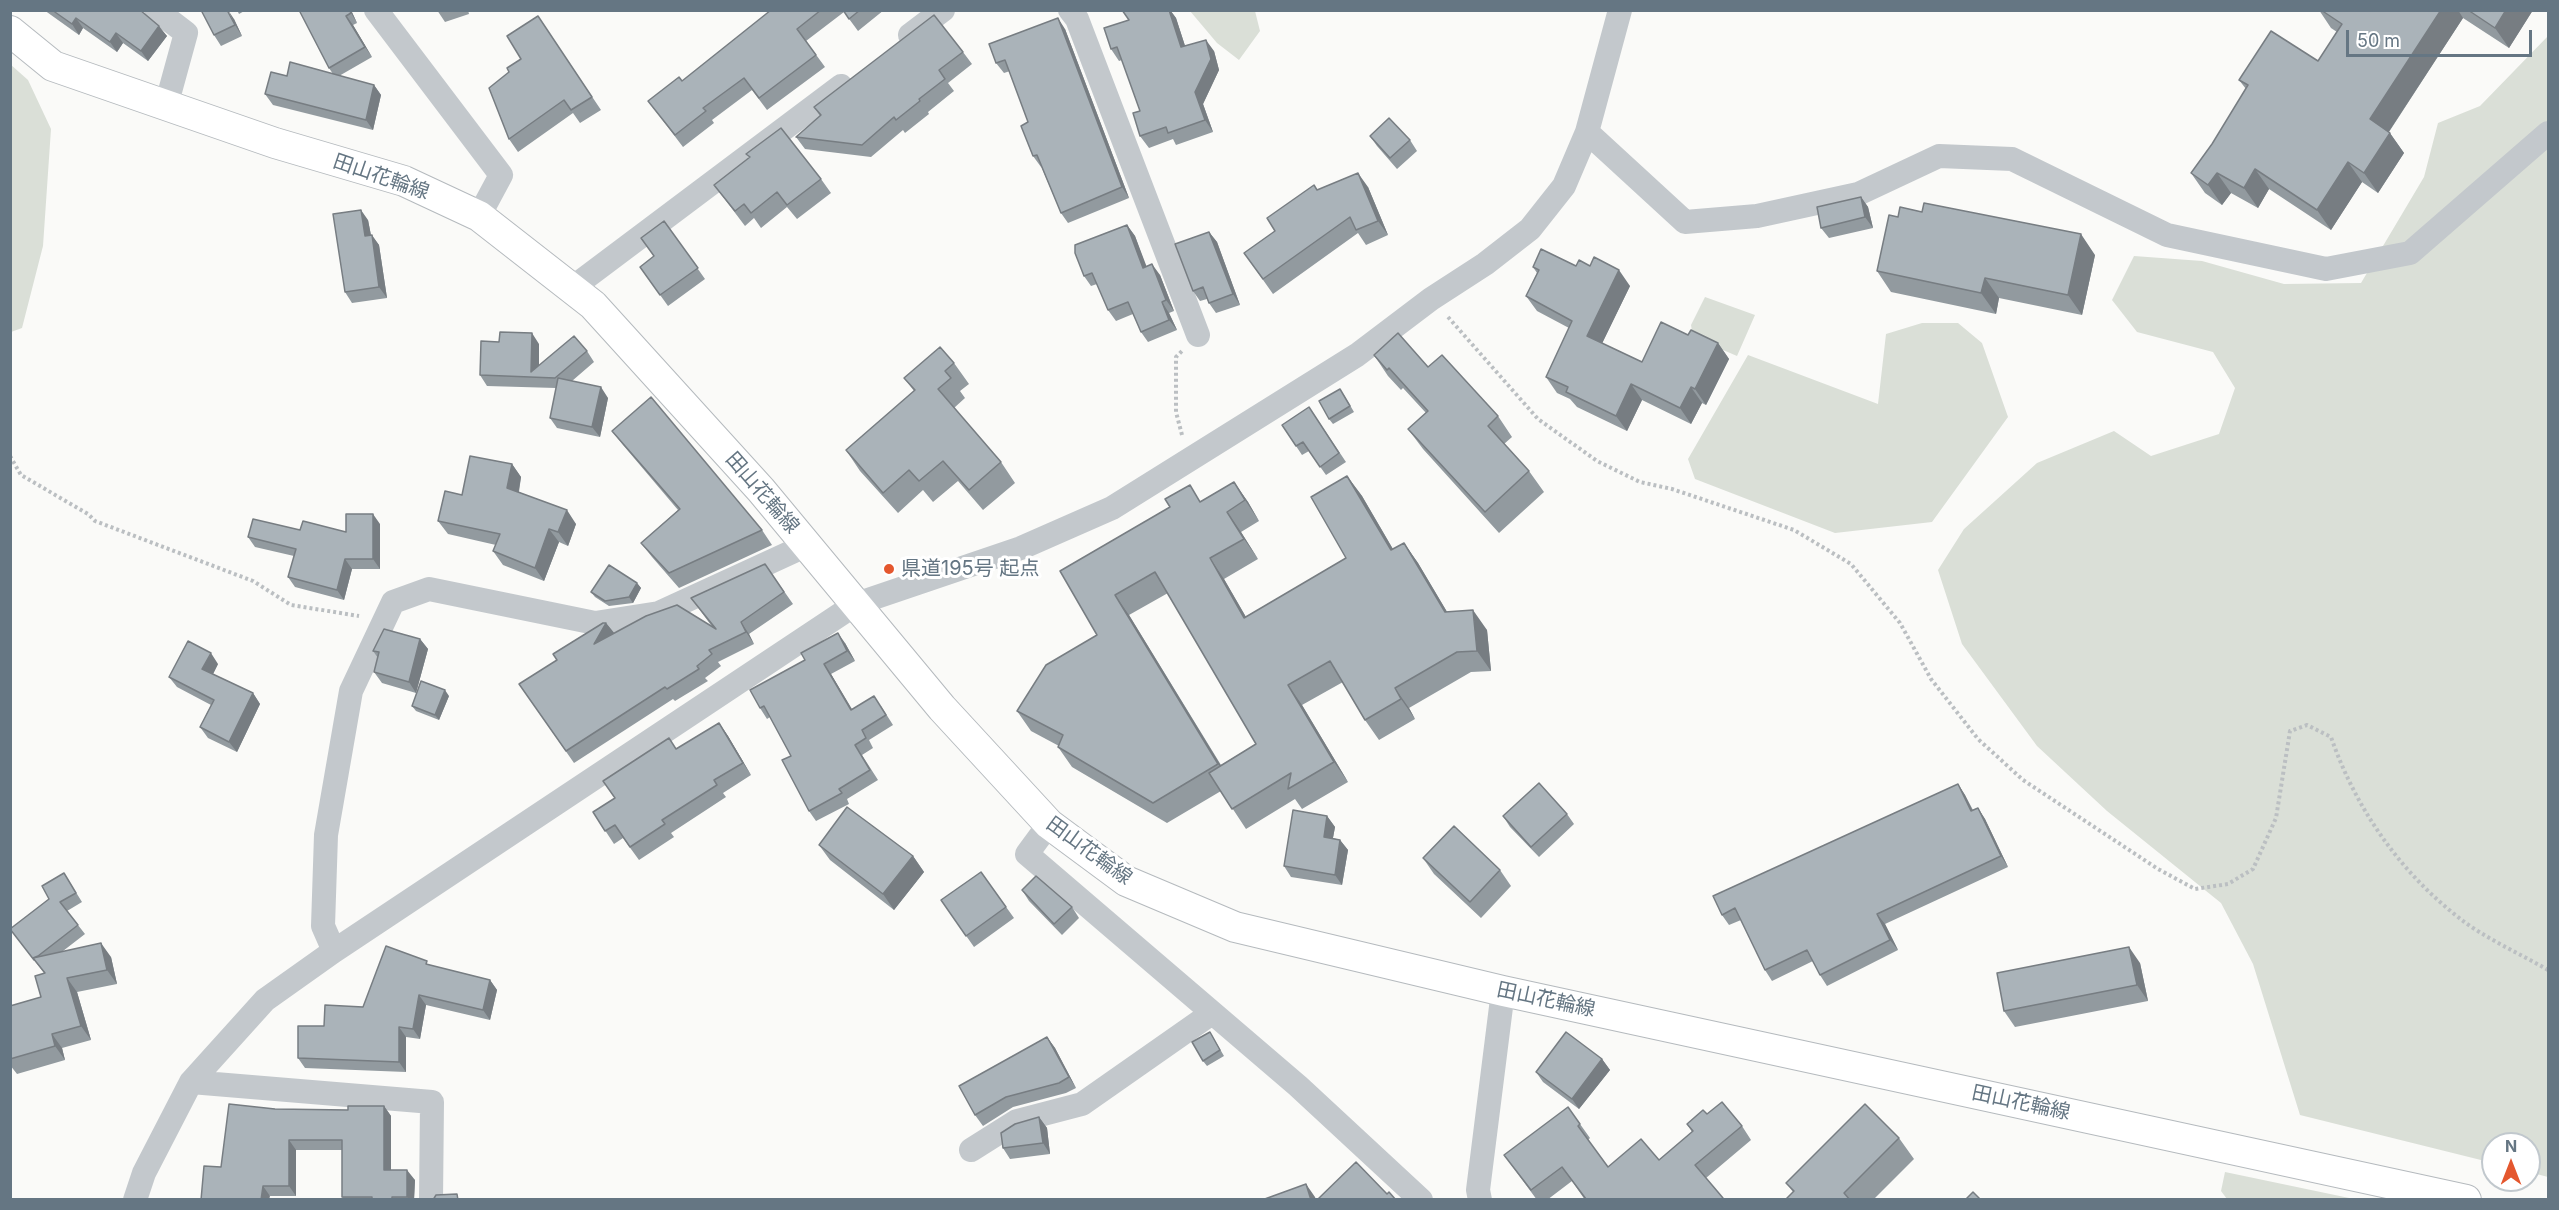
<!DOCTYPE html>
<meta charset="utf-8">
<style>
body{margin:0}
#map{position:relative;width:2559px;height:1210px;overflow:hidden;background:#fafaf8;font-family:Inter,sans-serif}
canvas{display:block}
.frame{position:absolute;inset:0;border:12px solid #657683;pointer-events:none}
.north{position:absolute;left:2481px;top:1132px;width:60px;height:60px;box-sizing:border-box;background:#fff;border:2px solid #c1c8cd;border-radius:50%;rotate:0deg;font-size:16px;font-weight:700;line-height:24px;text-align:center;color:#657683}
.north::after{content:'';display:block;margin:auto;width:21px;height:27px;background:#e4572e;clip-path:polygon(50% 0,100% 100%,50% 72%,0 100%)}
.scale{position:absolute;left:2346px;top:30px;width:186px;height:27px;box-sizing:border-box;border:3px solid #657683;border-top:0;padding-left:8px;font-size:18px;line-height:21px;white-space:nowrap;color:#657683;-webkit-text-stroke:4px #fff;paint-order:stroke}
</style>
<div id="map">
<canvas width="2559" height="1210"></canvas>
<div class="frame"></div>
<div class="north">N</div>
<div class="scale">50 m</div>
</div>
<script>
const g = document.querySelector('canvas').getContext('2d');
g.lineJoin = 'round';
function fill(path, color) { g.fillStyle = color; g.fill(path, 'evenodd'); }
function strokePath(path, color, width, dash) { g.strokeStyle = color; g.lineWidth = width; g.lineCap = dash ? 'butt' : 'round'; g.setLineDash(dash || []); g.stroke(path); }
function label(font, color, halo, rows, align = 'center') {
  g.font = font + ' Inter,"Noto Sans JP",sans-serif'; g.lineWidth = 6; g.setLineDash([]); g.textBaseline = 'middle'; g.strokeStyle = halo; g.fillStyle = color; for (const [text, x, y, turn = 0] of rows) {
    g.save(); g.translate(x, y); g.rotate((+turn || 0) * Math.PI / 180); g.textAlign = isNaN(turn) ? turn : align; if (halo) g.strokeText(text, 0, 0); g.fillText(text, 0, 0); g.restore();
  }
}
fill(new Path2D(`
 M1190 11H1255L1260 31 1239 60 1217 43Z
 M2548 36V1177L2529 1172V1144H2493V1163L2300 1115 2253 964 2221 903 2107 811 2037 746 1962 644 1938 570 1964 529 2037 463 2114 431 2151 456 2219 434 2235 388 2213 352 2137 332 2112 300 2134 256 2202 261 2284 284 2361 283 2424 177 2438 123 2480 106Z
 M10 64 28 80 51 129 43 246 22 328 11 332Z
 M1705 297 1755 315 1737 356 1693 337 1691 325Z
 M1922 323H1958L1982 343 2008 417 1932 522 1835 533 1695 479 1688 459 1748 355 1878 404 1886 334Z
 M2225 1172 2354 1199H2227L2221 1191Z`), '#dadfd7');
const major = new Path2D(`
 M10 31 53 66 275 143 404 181 479 216 593 305 761 490 942 708 1049 824 1126 881 1235 927 1503 991 2466 1200`);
strokePath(major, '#b5babe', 32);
strokePath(new Path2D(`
 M1448 317 1538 419 1597 461 1640 482 1672 489 1794 530 1851 564 1900 623 1931 679 1978 739 2023 780 2158 869 2195 889 2228 884 2253 869 2276 818 2290 731 2307 725 2331 737C2355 807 2399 871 2458 917 2484 938 2519 953 2548 970
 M1182 435 1176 412V357L1183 350
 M10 456 21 475 88 514 95 521 253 581 291 605 359 616`), '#bbbfc2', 4, [3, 3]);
strokePath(new Path2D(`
 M156 10 186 33 166 106
 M376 10 501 175 479 216
 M1070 10 1077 19 1198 335
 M910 35 943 10
 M1587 132 1685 222 1757 216 1858 194 1939 156 2012 159 2167 235 2326 269 2410 253 2548 133
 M572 288 841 86
 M1049 824 1027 854 1298 1086 1421 1200
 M334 951 323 926 326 835 351 691 393 602 429 589 595 623 659 613 807 545
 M191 1082 432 1102 431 1200
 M971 1150 1017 1121 1082 1104 1212 1013
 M135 1200 144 1173 191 1082 265 1000 334 951 856 604 1021 548 1112 508 1357 355 1431 299 1485 264 1530 229 1564 186 1587 132 1620 10
 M1480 1200 1478 1190 1503 991`), '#c3c8cc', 24);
strokePath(major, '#fff', 30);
fill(new Path2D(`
 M44 10H140L167 36 148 61 123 43 117 52 83 28 79 35Z
 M237 10H246L239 14Z
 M299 10H351L357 23 353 25 372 57 339 76 374 85 381 95 373 130 273 105 265 94 287 76 333 74 329 68Z
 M437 10H468L469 14 445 22Z
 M771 10H884L858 31 844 12 806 41 825 67 767 110 752 90 712 120 714 123 683 147 648 101 682 81Z
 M1122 10H1170L1176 18 1185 46 1214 51 1219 70 1203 104 1213 132 1176 145 1173 139 1149 148 1140 136V111L1122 60 1119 61 1111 49 1129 20Z
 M2319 10H2533L2509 48 2463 18 2389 132 2404 153 2378 193 2362 182 2331 230 2269 189 2258 208 2231 193 2222 205 2205 193 2191 173 2212 144 2246 89 2239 80 2318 61 2337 32 2331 28Z
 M538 16 601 110 580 123 573 113 518 152 509 139V72L521 59Z
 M234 19 242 36 221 46 214 35Z
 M1065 29 1129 198 1068 223 1061 213 1041 166V167L1033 156 1028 122 1010 71 1004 73 996 63Z
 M963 52 972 64 948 83 954 91 928 112 929 114 905 133 903 130 871 157 805 149 796 137 820 116 814 107Z
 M1370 136 1410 140 1417 151 1397 169 1377 146Z
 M821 179 831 193 797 219 787 207 761 228 754 218 745 226 714 185Z
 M1368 187 1388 235 1366 245 1358 233 1273 294 1244 253 1275 231 1317 190Z
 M1861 197 1868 207 1873 228 1829 238 1821 228Z
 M368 220 371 235 379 245 387 298 352 303 345 292Z
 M664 221 705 279 668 306 640 267 654 256Z
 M1127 225 1135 236 1146 267 1160 275 1174 311 1169 313 1177 330 1148 342 1141 332 1133 314 1116 321 1108 310 1097 284 1091 286 1084 276Z
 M1209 232 1217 242 1240 305 1216 313 1209 303 1207 299 1200 301 1193 291Z
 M2095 255 2082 315 1999 298 1996 314 1891 292 1877 271Z
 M1576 266 1630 286 1602 343 1642 362 1688 335 1718 343 1729 359 1706 405 1702 403 1691 424 1642 400 1627 431 1577 407 1570 399 1557 393 1546 377 1569 328 1537 311 1526 296 1537 273 1533 267Z
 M539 344V365L587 351 594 362 572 381 608 398 600 437 557 428 550 418 556 388 487 386 480 375Z
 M1374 355 1428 367 1498 416 1512 437 1504 444 1529 471 1544 492 1499 533 1423 449 1408 429 1426 413 1403 388 1401 390 1388 376Z
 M954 363 969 384 960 391 965 398 954 408 1001 462 1015 483 983 510 958 481 933 502 923 490 898 513 860 471 846 450 914 391 904 378Z
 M1344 395 1354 412 1333 424 1329 419Z
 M1309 407 1346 462 1326 475 1309 451 1302 455 1282 425Z
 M612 431 762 530 772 545 679 588 652 557 641 543 678 510 623 445Z
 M512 464 521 477 519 492 576 524 568 546 559 542 544 581 503 565 493 551 496 545 448 534 438 521 462 495Z
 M1347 476 1362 496 1393 549 1404 543 1418 563 1447 612 1487 630 1491 671 1471 672 1409 708 1415 719 1379 740 1365 720 1343 682 1302 705 1348 782 1302 809 1295 799 1246 829 1221 791 1167 823 1072 767 1058 747 1059 746 1031 731 1017 711 1097 635 1060 571 1201 501 1234 482 1248 502 1259 521 1241 532 1258 559 1224 579 1246 617 1346 558ZM1168 593 1256 744 1221 765 1129 615Z
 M380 524V569H352L344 600 295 587 288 577 294 556 255 547 248 537 300 530 346 532Z
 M765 564 793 604 749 634 754 644 718 662 721 666 705 678 708 681 675 701 673 699 574 763 519 684 557 660 606 623 614 633 713 628 691 598Z
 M637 583 641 588 633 603 609 606 595 597 591 592Z
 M420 639 428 649 416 693 382 683 374 672 378 658 373 651Z
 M845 643 855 661 831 674 852 709 881 706 893 725 869 740 873 748 862 755 878 780 847 799 849 804 816 821 809 811 791 756 770 717 767 719 760 708 805 660Z
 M218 664 213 674 253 693 260 704 237 752 208 738 200 727 211 705 177 687 169 677Z
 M449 696 439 720 416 711 412 706Z
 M719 723 728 736 751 775 723 793 726 797 671 833 674 837 639 860 623 838 614 844 593 812 615 798 676 749Z
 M1958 784 1965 795 1973 810 1978 808 1985 819 2008 867 1885 924 1898 950 1827 986 1820 975 1813 961 1772 981 1765 970 1741 920 1729 925 1722 915Z
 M1567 814 1574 824 1539 857 1510 827 1503 816Z
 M1327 816 1335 827 1333 838 1340 840 1348 850 1342 885 1291 877 1284 866Z
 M819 845 913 856 924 872 894 910 830 860Z
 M1423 858 1500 870 1511 886 1481 918 1434 874Z
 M981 872 1014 918 974 947 941 900Z
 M64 873 82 902 67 911 85 934 63 951 111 957 117 984 77 992 91 1040 62 1048 65 1060 17 1074 10 1065V1006L41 997 44 973 10 929 49 899Z
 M1022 890 1072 907 1079 918 1062 935 1029 901Z
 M2140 963 2148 1001 2015 1027 2004 1011Z
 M430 965 490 980 497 990 490 1020 426 1005 420 1039 406 1037V1072L305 1068 298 1058 324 1026 363 1007Z
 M1210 1032 1224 1056 1207 1066 1203 1061Z
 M1047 1037 1055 1048 1076 1088 1066 1093 1013 1107 983 1126 975 1115Z
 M1602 1059 1610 1070 1579 1109 1543 1082 1536 1072Z
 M384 1106 391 1116V1170L415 1180 414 1200H344L342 1197V1150H296V1196H270L221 1167 275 1109 348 1110Z
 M1707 1114 1742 1126 1751 1140 1706 1178 1724 1200H1585L1572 1181 1547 1200H1537L1504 1155 1580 1124 1590 1138 1588 1140 1608 1167 1659 1160 1692 1132 1687 1124Z
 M1039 1117 1047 1128 1050 1154 1010 1159 1003 1148Z
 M1899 1138 1914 1159 1873 1200H1785L1793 1192 1786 1183Z`), '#929a9f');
fill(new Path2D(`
 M228 10 234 19 242 36 235 25Z
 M349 10H351L357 23 351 13Z
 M1169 10H1170L1176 18 1189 58 1181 47Z
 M2441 10H2458L2463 18 2384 139 2370 119Z
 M2506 10H2533L2509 48 2495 28Z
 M346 16 353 25 372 57 365 47Z
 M76 18 83 28 79 35 72 24Z
 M1058 18 1065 29 1129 198 1122 187Z
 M159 26 167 36 148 61 141 51Z
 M116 33 123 43 117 52 110 42Z
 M1206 40 1214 51 1219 70 1203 104 1213 132 1205 120 1195 92Z
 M374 85 381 95 373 130 366 120Z
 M2390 133 2404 153 2378 193 2364 173Z
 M2348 162 2362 182 2331 230 2317 210Z
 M2255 169 2269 189 2258 208 2244 188Z
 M1358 173 1368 187 1388 235 1378 221Z
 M2217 173 2231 193 2222 205 2208 185Z
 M1861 197 1868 207 1873 228 1865 217Z
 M361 210 368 220 373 246 365 236Z
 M1127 225 1135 236 1151 278 1143 268Z
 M1209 232 1217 242 1240 305 1233 294Z
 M2081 234 2095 255 2082 315 2068 295Z
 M372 235 379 245 387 298 379 287Z
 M1152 264 1160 275 1174 311 1166 300Z
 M1619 270 1630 286 1598 352 1587 336Z
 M1985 278 1999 298 1996 314 1981 293Z
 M1162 302 1169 313 1177 330 1169 320Z
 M532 333 539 344V377L531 372Z
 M1718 343 1729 359 1706 405 1695 389Z
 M1631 384 1642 400 1627 431 1616 416Z
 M601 387 608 398 600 437 592 427Z
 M1691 387 1702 403 1691 424 1680 408Z
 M512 464 521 477 517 501 507 488Z
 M1347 476 1362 496 1405 570 1391 550Z
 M1234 482 1248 502 1259 521 1245 500Z
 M567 510 576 524 568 546 558 532Z
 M1227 512 1241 532 1258 559 1244 539Z
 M373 514 380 524V569L373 559Z
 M549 529 559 542 544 581 535 568Z
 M1404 543 1418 563 1459 632 1445 612Z
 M1210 558 1224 579 1258 638 1244 618Z
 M345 559 352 569 344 600 337 590Z
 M637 583 641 588 633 603 629 597Z
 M1115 595 1129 615 1232 784 1218 764Z
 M1473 610 1487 630 1491 671 1477 651Z
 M741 622 749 634 754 644 746 632Z
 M606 623 615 634 594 644Z
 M838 633 845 643 855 661 847 651Z
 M420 639 428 649 416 693 409 682Z
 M211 653 218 664 210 680 202 669Z
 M824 664 831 674 858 720 851 710Z
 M1288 685 1302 705 1348 782 1334 762Z
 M1395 688 1409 708 1415 719 1401 699Z
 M445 690 449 696 439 720 435 715Z
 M253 693 260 704 237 752 229 742Z
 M719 723 728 736 751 775 743 763Z
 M1958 784 1965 795 1978 822 1971 811Z
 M1978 808 1985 819 2008 867 2001 856Z
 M1327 816 1335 827 1331 848 1324 837Z
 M1340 840 1348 850 1342 885 1335 875Z
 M913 856 924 872 894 910 883 894Z
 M1877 914 1885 924 1898 950 1890 940Z
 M101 943 111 957 117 984 107 970Z
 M2129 947 2140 963 2148 1001 2137 985Z
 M67 978 77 992 91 1040 81 1026Z
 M490 980 497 990 490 1020 483 1010Z
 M419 995 426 1005 420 1039 413 1029Z
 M399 1027 406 1037V1072L399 1062Z
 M52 1034 62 1048 65 1060 55 1046Z
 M1047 1037 1055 1048 1076 1088 1069 1077Z
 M1602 1059 1610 1070 1579 1109 1572 1099Z
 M384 1106 391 1116V1180L384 1170Z
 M1039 1117 1047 1128 1050 1154 1043 1143Z
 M289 1140 296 1150V1196L289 1186Z
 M407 1170 415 1180 414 1200H409L407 1197Z
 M1306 1184 1315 1197 1316 1200H1311Z
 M263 1186 270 1196 269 1200H261Z`), '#777d82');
const building = new Path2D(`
 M52 10H140L159 26 141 51 116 33 110 42 76 18 72 24Z
 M201 10H227L235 25 214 35Z
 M299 10H349L351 13 346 16 365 47 329 68Z
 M771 10H821L797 29 816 55 759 98 744 78 703 108 706 111 675 135 648 101 679 77 682 81Z
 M843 10H860L849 19Z
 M1122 10H1169L1181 47 1206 40 1211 59 1195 92 1205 120 1168 133 1166 127 1140 136 1133 113 1140 111 1117 47 1111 49 1104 28 1129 20Z
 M2321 10H2441L2370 119 2390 133 2364 173 2348 162 2317 210 2255 169 2244 188 2217 173 2208 185 2191 173 2212 144 2248 85 2239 80 2271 31 2318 61 2342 24Z
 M2468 10H2506L2495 28Z
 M934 15 963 52 939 70 945 79 919 99 920 101 896 120 894 117 862 145 796 137 821 115 814 107Z
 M538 16 592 97 571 110 564 100 509 139 489 88 509 72 507 68 521 59 507 36Z
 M1058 18 1122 187 1061 213 1037 155 1033 156 1021 126 1028 122 1005 60 996 63 989 44Z
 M290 62 374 85 366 120 265 94 271 72 287 76Z
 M1389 118 1410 140 1390 158 1370 136Z
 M781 128 821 179 787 205 777 192 751 213 744 204 735 211 714 185 750 157 746 154Z
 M1358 173 1378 221 1356 230 1350 217 1263 279 1244 253 1275 231 1267 218 1314 185 1317 190Z
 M1861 197 1865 217 1821 228 1817 207Z
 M1924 203 2081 234 2068 295 1985 278 1981 293 1877 271 1889 215 1898 217 1900 207 1922 212Z
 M361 210 365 236 372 235 379 287 345 292 333 214Z
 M664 221 698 268 660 295 640 267 654 256 641 238Z
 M1127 225 1143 268 1152 264 1166 300 1162 302 1169 320 1141 332 1128 302 1108 310 1092 273 1084 276 1075 253V245Z
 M1209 232 1233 294 1209 303 1203 287 1193 291 1175 244Z
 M1541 249 1576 266 1579 260 1590 266 1594 257 1619 270 1587 336 1642 362 1661 322 1688 335 1691 330 1718 343 1695 389 1691 387 1680 408 1631 384 1616 416 1566 392 1568 387 1546 377 1572 321 1526 296 1539 270 1533 267Z
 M500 332 532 333 531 372 574 336 587 351 555 378 480 375 481 341 499 342Z
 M1398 333 1428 367 1442 355 1498 416 1488 426 1529 471 1485 512 1408 429 1428 411 1389 368 1387 370 1374 355Z
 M940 347 954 363 945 371 951 378 938 389 1001 462 969 490 943 461 919 481 909 470 883 493 846 450 915 390 904 378Z
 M558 378 601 387 592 427 550 418Z
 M1340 389 1350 406 1329 419 1319 401Z
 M651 397 762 530 669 573 641 543 680 509 612 431Z
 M1309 407 1339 453 1320 467 1303 442 1296 446 1282 425Z
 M470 456 512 464 507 488 567 510 558 532 549 529 535 568 493 551 500 534 438 521 445 491 462 495Z
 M1347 476 1391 550 1404 543 1445 612 1473 610 1477 651 1457 652 1395 688 1401 699 1365 720 1330 661 1288 685 1334 762 1288 789 1291 773 1232 809 1209 773 1256 744 1155 572 1115 595 1218 764 1153 803 1058 747 1063 735 1017 711 1046 665 1097 635 1060 571 1170 507 1165 499 1190 485 1200 502 1234 482 1245 500 1227 512 1244 539 1210 558 1244 618 1346 558 1311 497Z
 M346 514H373V559H345L337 590 288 577 296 549 248 537 253 519 300 530 303 521 346 532Z
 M765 564 784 592 741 622 746 632 709 650 712 654 697 666 699 669 667 689 665 687 566 751 519 684 557 660 553 654 603 623H606L594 644 646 616 677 605 716 629 691 598Z
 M609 565 637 583 629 597 605 601 591 592Z
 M384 629 420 639 409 682 374 672 379 652 373 651Z
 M838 633 847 651 824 664 851 710 874 696 886 715 862 730 866 738 855 745 870 770 839 789 842 793 809 811 782 760 791 756 764 706 760 708 750 690 805 660 801 653Z
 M188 641 211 653 202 669 253 693 229 742 200 727 214 700 169 677Z
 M421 681 445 690 435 715 412 706Z
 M719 723 743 763 714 780 717 785 662 820 665 824 630 847 615 825 605 831 593 812 615 798 603 781 669 738 676 749Z
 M1539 783 1567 814 1531 847 1503 816Z
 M1958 784 1971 811 1978 808 2001 856 1877 914 1890 940 1820 975 1807 950 1765 970 1735 908 1722 915 1713 896Z
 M847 807 913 856 883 894 819 845Z
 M1293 810 1327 816 1324 837 1340 840 1335 875 1284 866Z
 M1454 826 1500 870 1470 902 1423 858Z
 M981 872 1006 907 966 936 941 900Z
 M64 873 76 893 60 902 78 925 38 956 33 958 34 960 10 929 49 899 42 886Z
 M1036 876 1072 907 1054 924 1022 890Z
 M101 943 107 970 67 978 81 1026 52 1034 55 1046 10 1059V1006L41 997 35 976 45 973 33 958Z
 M386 946 427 961 426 964 490 980 483 1010 419 995 413 1029 399 1027V1062L298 1058V1026H324L325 1005 363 1007Z
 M2129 947 2137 985 2004 1011 1997 973Z
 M1210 1032 1220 1050 1203 1061 1192 1042Z
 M1566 1032 1602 1059 1572 1099 1536 1072Z
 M1047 1037 1069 1077 1059 1083 1006 1097 975 1115 959 1086Z
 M1722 1102 1742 1126 1695 1165 1723 1198 1722 1200H1585L1586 1199 1562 1167 1531 1190 1504 1155 1568 1107 1580 1124 1578 1126 1608 1167 1641 1139 1659 1160 1693 1131 1687 1124 1703 1110 1707 1114Z
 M229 1104 275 1109 348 1110V1106H384V1170H407V1197H392V1200H372V1197H342V1140H289V1186H263L261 1200H201L204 1166 221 1167Z
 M1865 1104 1899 1138 1844 1193 1850 1200H1785L1794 1191 1786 1183Z
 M1039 1117 1043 1143 1003 1148 1001 1133 1015 1124Z
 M1356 1162 1387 1194 1389 1192 1396 1200H1317Z
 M1306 1184 1311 1200H1262Z
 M1973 1192 1981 1200H1965Z
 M457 1194 458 1200H433L436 1195Z`);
fill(building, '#aab3b9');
strokePath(building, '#777d82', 1.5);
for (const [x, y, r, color] of [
 [889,569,6,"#e4572e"]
]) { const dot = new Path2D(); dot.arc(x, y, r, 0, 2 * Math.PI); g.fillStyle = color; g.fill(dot); strokePath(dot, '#fff', 2); }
label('20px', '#657683', '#fff', [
 ["田山花輪線",381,177,19],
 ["田山花輪線",762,493,49],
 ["田山花輪線",1089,851,36],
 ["田山花輪線",1546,1000,12],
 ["田山花輪線",2021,1103,12]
]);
label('20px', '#657683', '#fff', [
 ["県道195号 起点",901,569]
], 'left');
</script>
